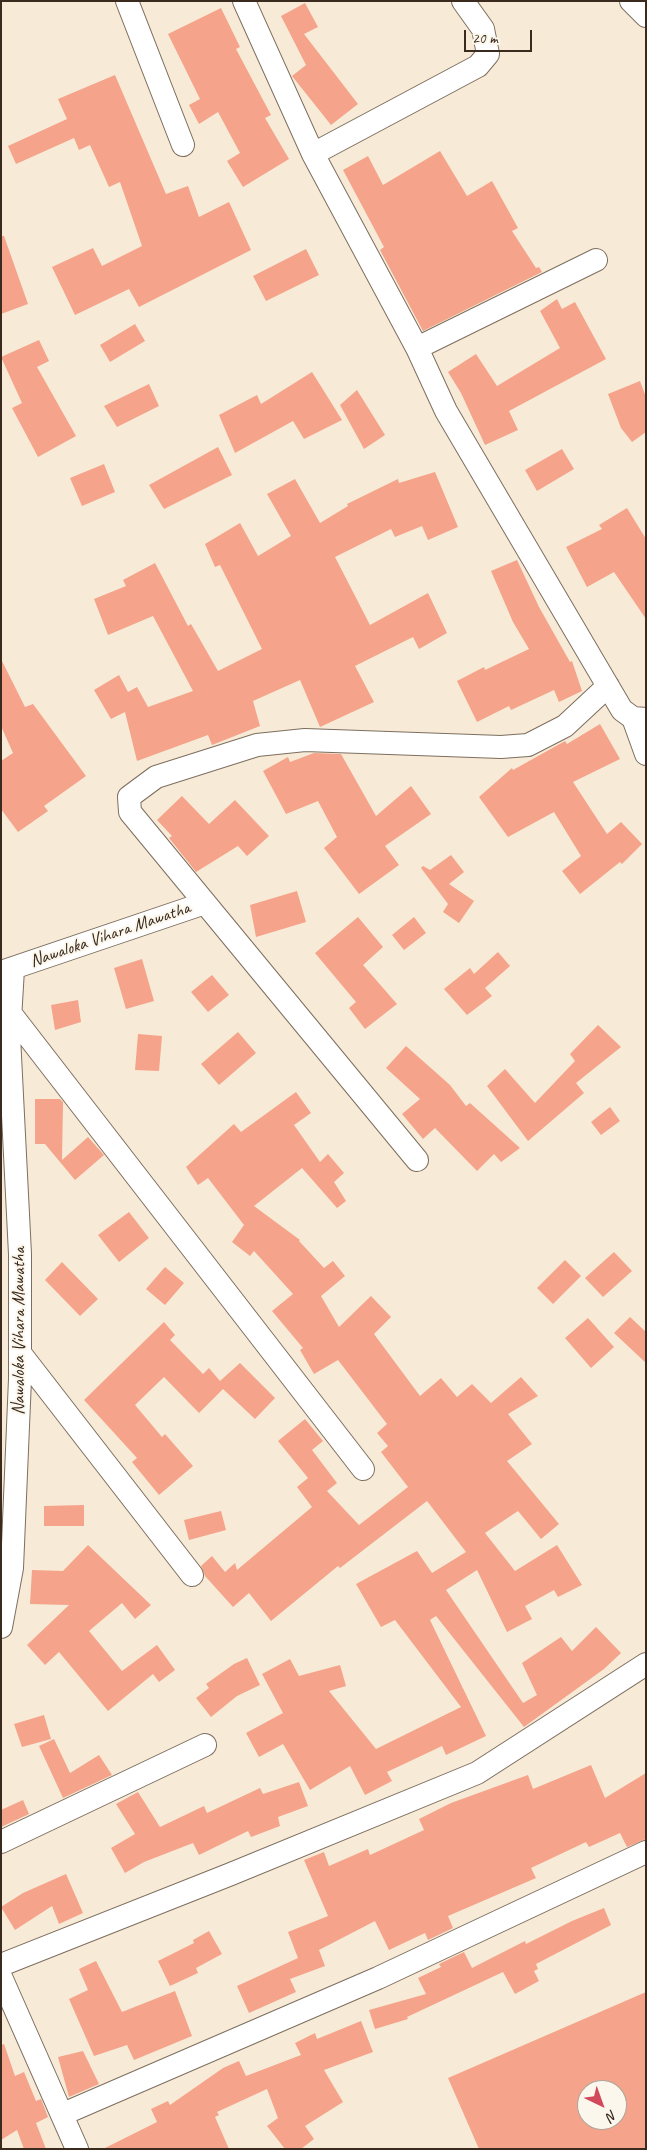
<!DOCTYPE html>
<style>
body{margin:0}
#map{position:relative;width:647px;height:2150px;overflow:hidden;background:#f7ebd7;font-family:Caveat,sans-serif}
canvas{display:block}
.frame{position:absolute;inset:0;border:2px solid #3b2a1e;pointer-events:none}
.north{position:absolute;left:577px;top:2080px;width:50px;height:50px;box-sizing:border-box;background:#fbf7ec;border:1px solid #aea59a;border-radius:50%;rotate:138deg;font-size:14px;font-weight:700;line-height:20px;text-align:center;color:#3b2a1e}
.north::after{content:'';display:block;margin:auto;width:18px;height:22px;background:#d1495b;clip-path:polygon(50% 0,100% 100%,50% 72%,0 100%)}
.scale{position:absolute;left:464px;top:30px;width:68px;height:22px;box-sizing:border-box;border:2px solid #3b2a1e;border-top:0;padding-left:6px;font-size:15px;line-height:18px;white-space:nowrap;color:#3b2a1e;-webkit-text-stroke:4px #fbf7ec;paint-order:stroke}
</style>
<div id="map">
<canvas width="647" height="2150"></canvas>
<div class="frame"></div>
<div class="north">N</div>
<div class="scale">20 m</div>
</div>
<script>
const g = document.querySelector('canvas').getContext('2d');
g.lineJoin = 'round';
function fill(path, color) { g.fillStyle = color; g.fill(path, 'evenodd'); }
function strokePath(path, color, width, dash) { g.strokeStyle = color; g.lineWidth = width; g.lineCap = dash ? 'butt' : 'round'; g.setLineDash(dash || []); g.stroke(path); }
function label(font, color, halo, rows, align = 'center') {
  g.font = font + ' Caveat,sans-serif'; g.lineWidth = 4; g.setLineDash([]); g.textBaseline = 'middle'; g.strokeStyle = halo; g.fillStyle = color; for (const [text, x, y, turn = 0] of rows) {
    g.save(); g.translate(x, y); g.rotate((+turn || 0) * Math.PI / 180); g.textAlign = isNaN(turn) ? turn : align; if (halo) g.strokeText(text, 0, 0); g.fillText(text, 0, 0); g.restore();
  }
}
fill(new Path2D(`
 M305 3 318 27 304 34 358 104 331 125 292 76 306 65 281 16Z
 M221 8 240 47 236 49 271 115 265 118 289 159 243 187 227 161 240 153 218 112 199 124 189 105 200 99 168 34Z
 M115 75 166 194 188 186 199 217 229 202 251 250 139 307 129 289 75 315 52 267 93 248 102 266 142 246 120 182 109 187 90 145 79 150 74 138 16 164 8 146 67 119 58 99Z
 M440 151 467 196 492 181 518 228 512 231 536 268 539 267 542 272 423 331 380 250 384 247 343 170 368 156 383 185Z
 M1 236H4L28 304 1 314Z
 M306 249 319 275 266 301 253 276Z
 M557 299 562 309 575 302 606 359 509 411 518 430 485 445 461 393 448 372 476 354 497 386 560 348 540 311Z
 M135 324 145 341 110 362 100 345Z
 M39 340 49 361 37 367 76 436 38 457 12 408 22 403 1 357Z
 M312 372 342 420 304 439 293 421 235 453 219 415 257 395 261 404Z
 M640 381 646 397V432L632 442 621 428 608 394Z
 M149 384 159 406 117 427 104 406Z
 M357 390 385 435 364 449 340 405Z
 M218 447 232 475 164 509 149 485Z
 M562 449 574 469 537 491 525 470Z
 M104 464 115 492 82 506 70 478Z
 M435 472 458 527 428 540 422 526 395 537 391 529 335 557 370 625 428 593 447 633 419 649 413 637 355 666 374 702 320 727 300 680 253 701 260 726 212 745 208 735 137 761 125 712 111 719 94 690 119 675 128 692 137 687 148 707 193 691 153 616 108 635 94 599 126 586 123 580 155 563 188 626 191 624 218 671 262 649 220 565 215 567 205 544 240 523 258 556 291 536 267 494 295 479 320 523 348 506 347 504 398 479 399 483Z
 M627 508 646 539V619L614 572 587 587 566 547 602 529 599 525Z
 M517 560 539 607 570 662 572 661 582 691 559 702 554 690 511 710 509 706 477 722 457 681 484 667 485 670 529 649 513 622 491 571Z
 M1 659 25 707 33 704 86 776 44 806 48 811 18 832 1 809V761L13 753 1 726Z
 M600 724 620 759 573 782 607 834 621 822 642 844 622 864 620 862 580 894 562 871 581 856 554 812 508 837 479 797 512 768 513 770 565 741 567 744Z
 M314 753 341 754 376 816 411 786 431 814 385 846 399 865 359 894 324 848 337 837 318 801 286 814 263 771 288 757 290 762Z
 M182 796 209 824 235 800 269 836 247 856 238 846 196 872 169 838 172 836 157 820Z
 M451 855 464 872 449 884 474 901 459 923 443 912 448 904 421 868 423 866 430 870Z
 M297 891 306 922 256 937 250 905Z
 M358 917 383 947 363 965 397 1004 365 1029 349 1008 356 1002 315 953Z
 M414 917 426 933 404 950 392 935Z
 M498 952 510 966 485 988 492 996 467 1015 444 989 470 968 474 974Z
 M142 959 154 1001 126 1009 114 968Z
 M212 975 229 995 208 1012 191 992Z
 M78 1000 81 1022 55 1030 51 1005Z
 M598 1025 621 1047 576 1083 584 1093 528 1141 487 1086 505 1069 535 1103 575 1061 570 1054Z
 M238 1032 256 1053 219 1085 201 1064Z
 M138 1034 162 1036 159 1071 135 1070Z
 M406 1046 450 1085 466 1106 470 1103 520 1148 501 1162 494 1154 477 1171 435 1128 423 1139 402 1114 420 1099 386 1068Z
 M296 1092 311 1113 294 1125 320 1162 328 1154 344 1173 334 1182 346 1201 337 1208 302 1168 254 1206 300 1240 299 1241 324 1268 333 1261 345 1276 321 1296 339 1327 371 1296 391 1317 374 1334 420 1396 441 1378 457 1397 472 1384 491 1403 521 1377 538 1396 508 1414 532 1444 507 1461 559 1524 541 1539 518 1511 485 1533 515 1571 557 1545 582 1585 558 1597 554 1590 525 1606 532 1619 507 1632 477 1570 446 1590 523 1703 537 1695 522 1663 561 1637 572 1651 596 1627 621 1653 604 1669 524 1727 436 1616 430 1620 486 1736 446 1755 442 1746 387 1772 392 1781 365 1795 350 1766 310 1790 283 1744 259 1757 246 1733 283 1713 262 1674 290 1659 299 1676 340 1665 346 1686 329 1691 376 1749 461 1707 395 1620 381 1627 356 1584 417 1551 432 1573 466 1552 427 1501 340 1568 338 1566 271 1621 249 1593 233 1607 205 1576 201 1566 212 1556 225 1572 235 1563 237 1570 312 1507 297 1487 308 1478 278 1441 305 1419 323 1441 312 1450 337 1483 327 1491 359 1525 408 1487 381 1452 388 1446 377 1433 387 1424 338 1360 314 1374 300 1350 303 1348 272 1311 293 1294 254 1251 250 1256 232 1242 244 1225 208 1178 198 1185 186 1167 234 1124 241 1132Z
 M35 1099H60L63 1102 62 1160 88 1137 104 1155 75 1180 45 1144H35Z
 M610 1107 620 1121 601 1135 591 1122Z
 M129 1212 149 1238 119 1262 98 1235Z
 M614 1252 632 1271 603 1297 585 1278Z
 M565 1260 581 1276 553 1304 537 1288Z
 M62 1262 98 1299 80 1316 45 1280Z
 M165 1267 184 1283 165 1305 146 1289Z
 M630 1317 646 1332V1363L614 1333Z
 M588 1318 614 1347 591 1368 565 1338Z
 M164 1322 175 1335 170 1340 203 1374 209 1368 220 1381 240 1363 275 1398 255 1419 223 1389 199 1413 164 1377 135 1405 162 1437 165 1434 193 1466 159 1495 132 1462 137 1458 84 1400Z
 M84 1505V1526H44V1506Z
 M221 1511 226 1530 189 1540 184 1520Z
 M88 1545 151 1605 135 1619 122 1603 89 1631 122 1671 157 1645 175 1670 159 1682 153 1674 108 1711 59 1652 45 1665 27 1645 69 1605 30 1604 32 1570 63 1571Z
 M247 1658 260 1685 237 1696 211 1717 196 1698 209 1688 206 1684 234 1664Z
 M44 1715 51 1739 22 1747 14 1724Z
 M54 1739 70 1773 99 1755 112 1775 63 1798 39 1746Z
 M591 1765 605 1798 646 1773V1839L627 1847 620 1833 589 1847 586 1842 531 1868 536 1878 448 1916 453 1928 428 1940 425 1933 389 1950 375 1921 319 1950 325 1966 290 1979 296 1992 249 2013 237 1986 298 1958 288 1932 328 1916 304 1860 324 1852 329 1866 368 1849 370 1855 424 1830 419 1819 451 1803 528 1775 533 1789Z
 M299 1782 308 1806 278 1817 280 1826 251 1837 248 1831 199 1855 193 1843 144 1862 125 1873 111 1848 135 1834 116 1804 138 1792 160 1827 204 1806 207 1813 260 1788 263 1794Z
 M23 1800 29 1814 1 1827V1810Z
 M66 1874 83 1913 59 1924 52 1906 15 1930 1 1907 23 1893Z
 M604 1908 611 1925 536 1964 538 1969 534 1971 539 1981 515 1994 503 1972 407 2017 408 2019 375 2029 369 2010 426 1994 418 1978 441 1967 439 1964 464 1952 472 1968 525 1941 526 1944 572 1921Z
 M209 1931 222 1954 196 1968 198 1973 170 1986 158 1961 194 1943 193 1940Z
 M96 1961 122 2012 175 1991 192 2036 134 2060 127 2045 94 2056 69 1999 88 1990 79 1969Z
 M646 1992V2149H479L448 2078ZM587 2090H617V2120H587Z
 M361 2021 373 2052 324 2070 343 2102 305 2126 314 2139 301 2149H285L267 2126 278 2118 267 2089 217 2112 219 2115 215 2117 229 2149H103L157 2122 151 2109 168 2101 170 2105 223 2068 239 2061 246 2076 301 2055 295 2043 315 2033 317 2039Z
 M4 2044 15 2076 24 2072 36 2101 41 2099 48 2117 36 2123 46 2149H24L17 2130 1 2140V2045Z
 M83 2051 99 2084 69 2097 58 2057Z`), '#f5a38a');
const minor = new Path2D(`
 M127 1 183 145
 M244 1 313 154 417 348 446 411 622 710 633 718 646 719
 M631 1 646 16
 M313 154 478 66 488 54 483 29 463 1
 M417 348 596 260
 M633 718 646 754
 M1 972 205 903
 M11 1014 363 1469
 M417 1160 130 812 129 797 156 777 257 745 305 740 501 747 528 745 565 726 608 686
 M20 1353 192 1575
 M1 1627 12 1568 20 1379V1254L9 1036 13 969
 M1 1842 205 1745
 M1 1965 231 1874 477 1773 646 1664
 M1 1977 77 2149
 M63 2114 378 1978 646 1852`);
strokePath(minor, '#7d6e5f', 24);
strokePath(minor, '#fff', 22);
label('18px', '#3b2a1e', '#fbf7ec', [
 ["Nawaloka Vihara Mawatha",110,935,-19],
 ["Nawaloka Vihara Mawatha",19,1331,-90]
]);
</script>
